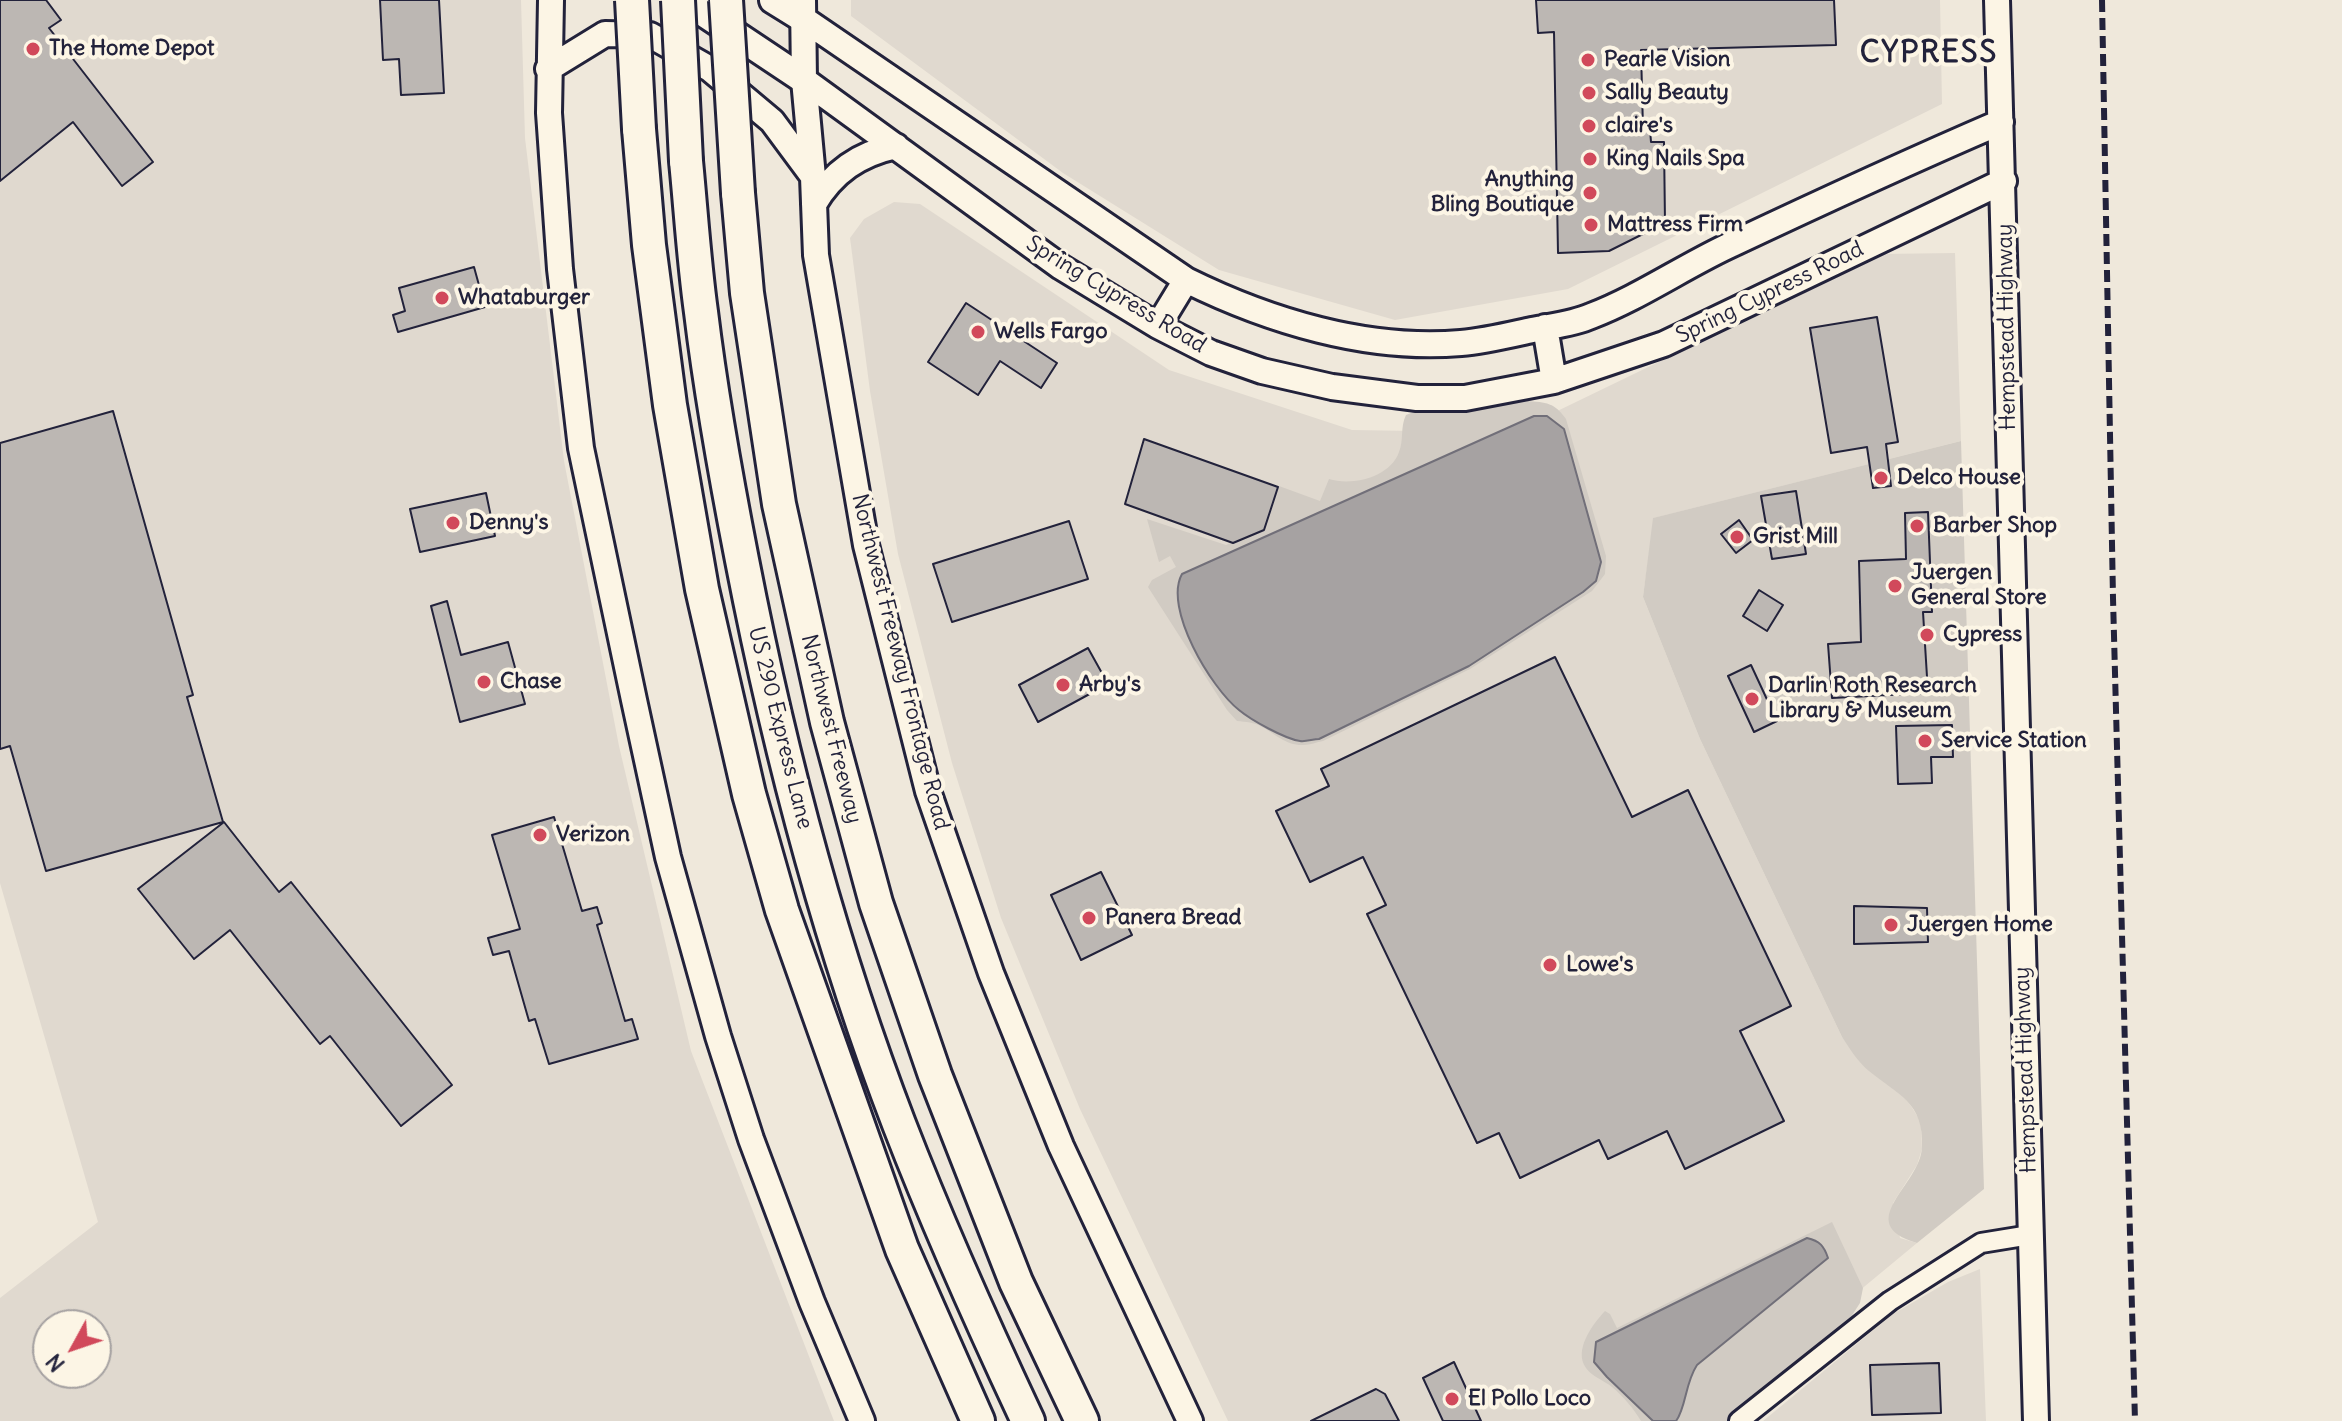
<!DOCTYPE html>
<style>
body{margin:0}
#map{position:relative;width:2342px;height:1421px;overflow:hidden;background:#efe8db;font-family:Delius,sans-serif}
canvas{display:block}
.north{position:absolute;left:32px;top:1309px;width:80px;height:80px;box-sizing:border-box;background:#fcf5e5;border:2px solid #a5a1a1;border-radius:50%;rotate:230deg;font-size:22px;font-weight:700;line-height:32px;text-align:center;color:#22223b}
.north::after{content:'';display:block;margin:auto;width:28px;height:36px;background:#d1495b;clip-path:polygon(50% 0,100% 100%,50% 72%,0 100%)}
</style>
<div id="map">
<canvas width="2342" height="1421"></canvas>
<div class="north">N</div>
</div>
<script>
const g = document.querySelector('canvas').getContext('2d');
g.lineJoin = 'round';
function fill(path, color) { g.fillStyle = color; g.fill(path, 'evenodd'); }
function strokePath(path, color, width, dash) { g.strokeStyle = color; g.lineWidth = width; g.lineCap = dash ? 'butt' : 'round'; g.setLineDash(dash || []); g.stroke(path); }
function label(font, color, halo, rows, align = 'center') {
  g.font = font + ' Delius,sans-serif'; g.lineWidth = 8; g.setLineDash([]); g.textBaseline = 'middle'; g.strokeStyle = halo; g.fillStyle = color; for (const [text, x, y, turn = 0] of rows) {
    g.save(); g.translate(x, y); g.rotate((+turn || 0) * Math.PI / 180); g.textAlign = isNaN(turn) ? turn : align; if (halo) g.strokeText(text, 0, 0); g.fillText(text, 0, 0); g.restore();
  }
}
fill(new Path2D(`
 M0 0H521L525 138 564 461 619 746 691 1051 834 1421H0V1298L98 1222 0 883ZM48 1325H96V1373H48Z
 M851 0H1940L1942 104 1568 289 1395 320 1219 270 1063 173 851 16Z
 M894 202 920 204 1169 370 1352 430 1416 431 1547 416 1882 254 1955 253 1961 441 1654 518 1643 597 1700 739 1842 1037 1869 1070 1898 1090 1911 1106 1921 1122 1922 1149 1917 1165 1893 1203 1900 1238 1917 1243 1702 1421H1228L1080 1109 1001 918 952 763 898 554 870 391 850 238 864 219Z
 M1980 1269 1986 1421H1763L1893 1314 1948 1282Z`), '#e0d9cf');
fill(new Path2D(`
 M1527 401C1546 402 1555 403 1566 419L1606 556 1605 574 1592 591 1470 669 1323 741C1317 742 1310 745 1304 745 1286 746 1276 734 1262 727 1254 722 1246 722 1237 721L1227 710 1148 587 1152 580 1176 567 1170 556 1159 562 1147 519 1226 545 1262 529 1279 486 1320 501 1329 479C1351 486 1390 478 1399 452 1404 440 1400 427 1406 415L1416 411H1455Z
 M1961 441 1984 1189 1917 1243C1851 1223 1921 1185 1922 1147 1924 1102 1898 1095 1869 1071 1858 1062 1850 1049 1842 1037L1700 739 1643 597 1653 518Z
 M1832 1222 1863 1288 1860 1303 1849 1320 1727 1421H1641C1634 1409 1623 1396 1612 1387 1605 1381 1591 1376 1586 1368 1573 1350 1593 1324 1605 1311L1610 1314 1617 1328Z`), '#d1cbc3');
const water = new Path2D(`
 M1534 416H1547L1564 429 1601 562 1596 581 1583 592 1469 666 1319 739C1313 739 1306 742 1300 741 1285 739 1251 720 1239 710 1211 688 1163 608 1182 574Z
 M1807 1238C1820 1241 1824 1246 1828 1258L1697 1365C1685 1383 1686 1408 1676 1421H1653L1607 1377 1594 1362 1596 1342Z`);
fill(water, '#a6a2a2');
strokePath(water, '#716f79', 2);
const building = new Path2D(`
 M0 0H46L61 20 49 28 153 162 122 186 73 122 0 181Z
 M380 0H439L444 93 401 95 399 59 383 60Z
 M1536 0H1834L1836 45 1641 50 1643 129H1650L1651 142H1664L1665 223 1609 251 1558 253 1554 32 1538 33Z
 M474 267 485 307 398 332 393 315 405 311 399 288Z
 M966 303 1057 363 1041 388 1000 361 978 395 928 362Z
 M1877 317 1898 442 1886 444 1891 486 1873 488 1867 447 1831 453 1810 328Z
 M113 411 193 695 187 697 223 822 46 871 10 746 0 749V443Z
 M1144 439 1278 487 1264 530 1233 543 1125 504Z
 M1796 491 1806 554 1772 559 1761 496Z
 M486 493 495 536 420 552 410 509Z
 M1928 512 1932 612H1923L1928 693 1832 698 1828 644 1861 642 1859 561 1906 559 1905 513Z
 M1739 520 1753 540 1736 553 1721 534Z
 M1069 521 1088 579 952 622 933 564Z
 M1759 590 1783 605 1767 631 1743 616Z
 M447 601 461 655 508 642 525 704 460 722 431 606Z
 M1088 648 1108 684 1038 722 1019 685Z
 M1555 657 1632 817 1688 790 1791 1006 1740 1031 1784 1121 1685 1169 1667 1131 1608 1159 1599 1140 1520 1178 1499 1133 1477 1143 1367 914 1386 905 1363 857 1310 882 1276 811 1329 786 1321 769Z
 M1751 665 1777 721 1754 732 1728 676Z
 M1952 725 1953 757H1931L1932 783 1898 784 1896 726Z
 M554 817 582 911 597 907 602 923 597 925 625 1021 632 1019 638 1039 549 1064 535 1019 529 1021 509 951 493 955 488 938 520 929 492 835Z
 M224 822 279 892 291 882 452 1085 401 1126 330 1036 320 1044 230 930 194 959 138 889Z
 M1101 872 1132 935 1081 960 1051 895Z
 M1854 906 1927 908 1928 942 1854 944Z
 M1454 1362 1481 1421H1443L1423 1378Z
 M1939 1363 1941 1413 1872 1415 1870 1365Z
 M1376 1389 1385 1394 1399 1421H1311Z`);
fill(building, '#bcb7b3');
strokePath(building, '#22223b', 2);
const street = new Path2D(`
 M1739 1421 1890 1301 1981 1243 2030 1235`);
const secondary = new Path2D(`
 M551 0 549 113 560 269 581 448 634 700 668 857 718 1036 751 1139 812 1302 862 1421
 M803 0 804 80 813 177 816 255 866 545 928 791 991 973 1061 1146 1190 1421
 M1997 0 2036 1421
 M802 18 1186 280C1269 321 1367 351 1461 343 1485 341 1509 335 1532 330 1551 326 1573 324 1591 316 1638 298 1680 269 1726 247 1817 204 1908 162 2001 122
 M548 69 605 34 650 35 710 69 772 121 812 175
 M804 80 1061 267 1158 326 1211 353 1262 371 1332 387 1417 398H1465L1554 381 1664 344 2004 181
 M814 204C833 172 859 154 896 146
 M1158 326 1186 280
 M1545 327 1554 381`);
const primary = new Path2D(`
 M684 0 804 80
 M773 0 802 18`);
const highway = new Path2D(`
 M639 129 649 245 670 405 702 589 749 794 782 910 902 1249 978 1421
 M686 161C691 212 694 262 701 312 711 395 726 478 742 560 779 751 829 942 899 1124 938 1225 982 1323 1028 1421
 M738 193 747 293 779 504 827 722 876 903 935 1075 1016 1282 1082 1421`);
strokePath(street, '#22223b', 24);
strokePath(secondary, '#22223b', 30);
strokePath(primary, '#22223b', 32);
strokePath(highway, '#22223b', 38);
strokePath(street, '#fcf5e5', 18);
strokePath(secondary, '#fcf5e5', 24);
strokePath(primary, '#fcf5e5', 26);
strokePath(highway, '#fcf5e5', 32);
strokePath(new Path2D(`
 M2102 0 2113 598 2135 1421`), '#22223b', 6, [12, 6]);
const highwayBridge = new Path2D(`
 M632 0 639 129
 M678 0 686 161
 M726 0 738 193`);
strokePath(highwayBridge, '#22223b', 38, []);
strokePath(highwayBridge, '#fcf5e5', 32);
for (const [x, y, r, color] of [
 [33,49,8,"#d1495b"],
 [1588,60,8,"#d1495b"],
 [1589,93,8,"#d1495b"],
 [1589,126,8,"#d1495b"],
 [1590,159,8,"#d1495b"],
 [1590,193,8,"#d1495b"],
 [1591,225,8,"#d1495b"],
 [442,298,8,"#d1495b"],
 [978,332,8,"#d1495b"],
 [1881,478,8,"#d1495b"],
 [453,523,8,"#d1495b"],
 [1917,526,8,"#d1495b"],
 [1737,537,8,"#d1495b"],
 [1895,586,8,"#d1495b"],
 [1927,635,8,"#d1495b"],
 [484,682,8,"#d1495b"],
 [1063,685,8,"#d1495b"],
 [1752,699,8,"#d1495b"],
 [1925,741,8,"#d1495b"],
 [540,835,8,"#d1495b"],
 [1089,918,8,"#d1495b"],
 [1891,925,8,"#d1495b"],
 [1550,965,8,"#d1495b"],
 [1452,1399,8,"#d1495b"]
]) { const dot = new Path2D(); dot.arc(x, y, r, 0, 2 * Math.PI); g.fillStyle = color; g.fill(dot); strokePath(dot, '#fcf5e5', 3); }
label('bold 22px', '#22223b', '#fcf5e5', [
 ["The Home Depot",49,49],
 ["Pearle Vision",1604,60],
 ["Sally Beauty",1605,93],
 ["claire's",1605,126],
 ["King Nails Spa",1606,159],
 ["Anything",1574,180,"right"],
 ["Bling Boutique",1574,205,"right"],
 ["Mattress Firm",1607,225],
 ["Whataburger",458,298],
 ["Wells Fargo",994,332],
 ["Delco House",1897,478],
 ["Denny's",469,523],
 ["Barber Shop",1933,526],
 ["Grist Mill",1753,537],
 ["Juergen",1911,573],
 ["General Store",1911,598],
 ["Cypress",1943,635],
 ["Chase",500,682],
 ["Arby's",1079,685],
 ["Darlin Roth Research",1768,686],
 ["Library & Museum",1768,711],
 ["Service Station",1941,741],
 ["Verizon",556,835],
 ["Panera Bread",1105,918],
 ["Juergen Home",1907,925],
 ["Lowe's",1566,965],
 ["El Pollo Loco",1468,1399]
], 'left');
label('22px', '#22223b', '#fcf5e5', [
 ["Spring Cypress Road",1770,293,-26],
 ["Spring Cypress Road",1116,295,31],
 ["Hempstead Highway",2007,327,-91],
 ["Northwest Freeway Frontage Road",900,662,76],
 ["US 290 Express Lane",780,728,76],
 ["Northwest Freeway",831,729,76],
 ["Hempstead Highway",2026,1070,-92]
]);
g.letterSpacing = '2px';
label('bold 30px', '#22223b', '#fcf5e5', [
 ["CYPRESS",1929,53]
]);
g.letterSpacing = '0px';
</script>
